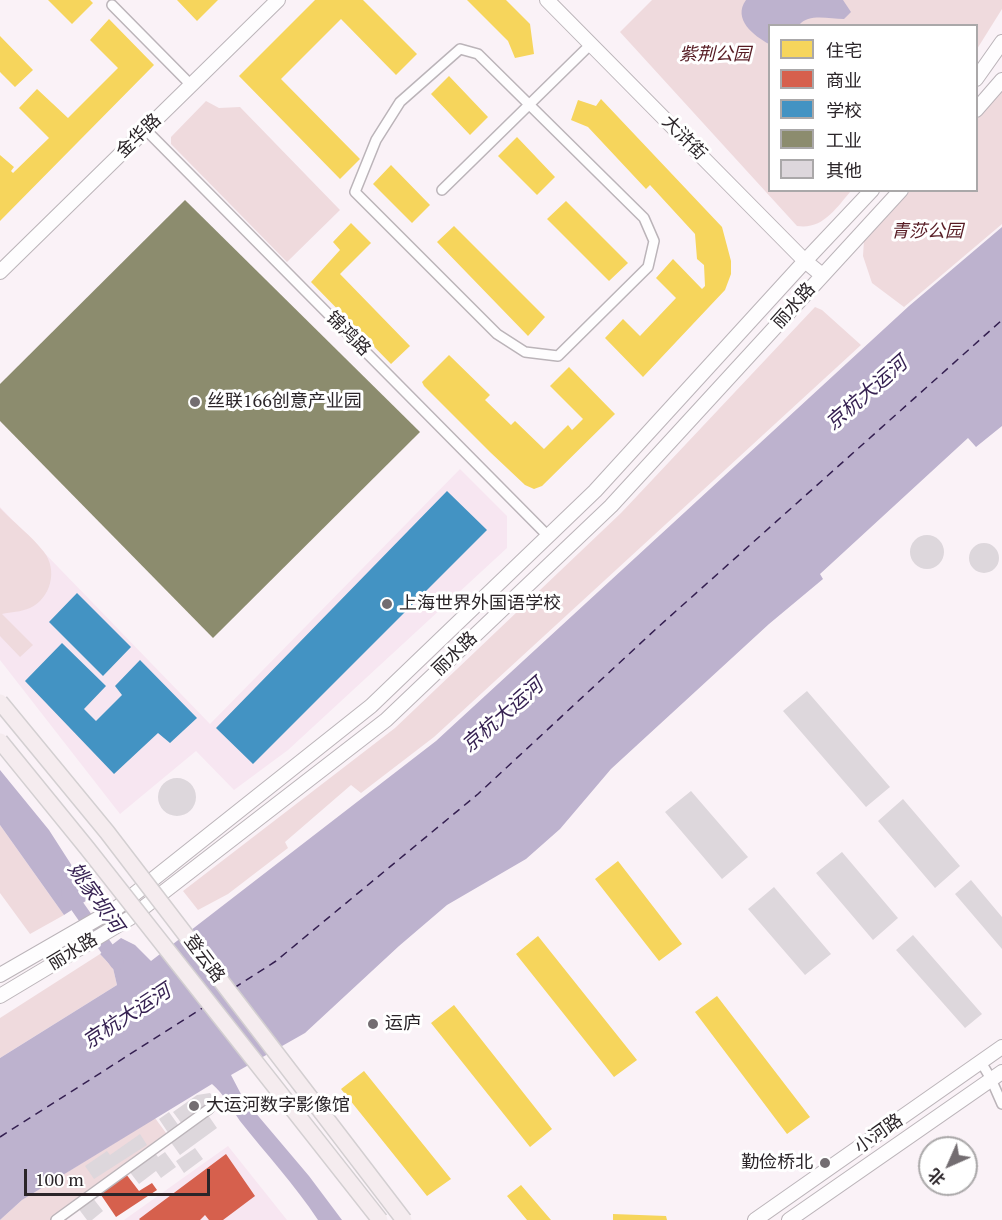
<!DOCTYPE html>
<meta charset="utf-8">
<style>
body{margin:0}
#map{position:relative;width:1002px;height:1220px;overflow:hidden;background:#faf2f7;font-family:"PT Serif","Noto Sans SC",serif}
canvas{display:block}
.legend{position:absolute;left:768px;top:24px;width:210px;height:168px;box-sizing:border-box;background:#fff;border:2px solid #aaa8a9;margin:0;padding:8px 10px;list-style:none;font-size:18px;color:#2b2529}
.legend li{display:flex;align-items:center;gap:12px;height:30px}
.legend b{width:30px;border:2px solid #aaa8a9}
.north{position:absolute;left:918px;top:1136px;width:60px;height:60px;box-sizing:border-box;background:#fff;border:2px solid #aaa8a9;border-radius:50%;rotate:225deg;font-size:16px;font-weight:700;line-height:24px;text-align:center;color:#2b2529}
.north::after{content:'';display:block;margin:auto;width:21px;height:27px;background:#736d71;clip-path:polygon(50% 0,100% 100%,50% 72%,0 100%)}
.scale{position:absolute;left:24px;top:1169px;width:186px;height:27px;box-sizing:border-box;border:3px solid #2b2529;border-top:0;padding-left:8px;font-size:18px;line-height:21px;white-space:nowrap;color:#2b2529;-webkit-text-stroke:4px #fff;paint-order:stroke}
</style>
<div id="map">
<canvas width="1002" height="1220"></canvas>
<ul class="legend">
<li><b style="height:16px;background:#f6d55c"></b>住宅</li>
<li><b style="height:16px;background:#d6604d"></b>商业</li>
<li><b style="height:16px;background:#4393c3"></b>学校</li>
<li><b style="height:16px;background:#8c8c6e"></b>工业</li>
<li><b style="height:16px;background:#ddd7dc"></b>其他</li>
</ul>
<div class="north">北</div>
<div class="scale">100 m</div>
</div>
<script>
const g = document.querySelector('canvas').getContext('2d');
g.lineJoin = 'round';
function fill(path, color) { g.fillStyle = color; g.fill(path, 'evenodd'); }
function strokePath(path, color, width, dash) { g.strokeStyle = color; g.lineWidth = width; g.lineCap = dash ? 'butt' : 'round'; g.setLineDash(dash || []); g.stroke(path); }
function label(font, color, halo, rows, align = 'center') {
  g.font = font + ' "PT Serif","Noto Sans SC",serif'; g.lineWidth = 6; g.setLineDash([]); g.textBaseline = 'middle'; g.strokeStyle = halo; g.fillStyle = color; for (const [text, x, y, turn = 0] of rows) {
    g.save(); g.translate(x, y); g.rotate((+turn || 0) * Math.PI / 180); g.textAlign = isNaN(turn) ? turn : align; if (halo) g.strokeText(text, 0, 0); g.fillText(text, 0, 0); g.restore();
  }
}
fill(new Path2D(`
 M460 469 507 516V548L288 750 234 790 196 751 120 814 0 660V507L210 724Z
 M228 1146 287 1220H124Z`), '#f7e6f1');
fill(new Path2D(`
 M652 0H1002V9L977 49 976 26H770V190L851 191C836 208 823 230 797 226L620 32Z
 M1002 84V224L904 307 872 283 863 256 864 240 910 191 976 190 977 118Z
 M206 101 219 108 240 107 340 210 287 262 171 144V137Z
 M815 307 822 310 861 345 434 737 361 793 351 785 285 842 288 848 228 894 198 910 183 891 395 728 621 513Z
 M0 508C14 523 32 536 44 552 58 570 51 598 30 608 21 612 11 612 2 614L33 645 20 657 0 636Z
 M0 825 64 915 30 934 0 893Z
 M100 954 113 968 117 985 0 1058V1018Z
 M155 1118 169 1137 56 1220H0L22 1200Z`), '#efdadd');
fill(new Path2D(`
 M746 0H843L851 12 844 19C829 19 809 13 799 25L770 26 769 44C754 36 732 19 746 0Z
 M1002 227V426L976 447 968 438 820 574 823 579 769 624 611 769 560 829 526 859 447 905 399 946 305 1033 231 1075 243 1098 309 1176 342 1220H318C295 1185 266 1154 240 1121 231 1108 224 1094 212 1084L22 1200 0 1220V1058L117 985 113 968 100 954 121 938 135 945 151 961 436 741 909 306Z
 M0 770 49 830 92 897 64 915 0 825Z`), '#bdb2ce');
fill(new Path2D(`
 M48 0H90L93 3 72 24Z
 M177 0H218L197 21Z
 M315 0H363L417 54 396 75 341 19 281 79 360 159 340 179 239 76Z
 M467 0H506L530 24 534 54 515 58 508 41Z
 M109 19 154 65 0 221V155L14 167 11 171 13 173 49 138 19 108 37 89 68 118 118 68 90 40Z
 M0 36 33 70 15 87 0 72Z
 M449 76 488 117 470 135 431 94Z
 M601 99 722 227 731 261V274L725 290 643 377 605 338 623 319 640 336 676 298 656 278 673 259 702 289 705 286 704 265 697 259 695 234 650 185 646 189 588 127 571 120 578 100 596 106Z
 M517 137 555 177 537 195 498 156Z
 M391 165 430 205 412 223 373 184Z
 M566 201 628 263 609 281 547 219Z
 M351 223 371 243 340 274 410 346 391 364 311 282 340 250 333 242Z
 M454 226 545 317 528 336 437 242Z
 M449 355 490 395 485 400 511 425 515 421 544 449 568 425 572 430 583 419 550 386 569 367 615 414 542 486 534 489 525 485 490 452 424 386 422 382Z
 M618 861 682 944 659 961 595 879Z
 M538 936 637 1060 614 1077 516 954Z
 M717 996 810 1117 787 1134 695 1012Z
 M454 1005 552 1129 530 1147 431 1023Z
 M364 1071 451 1179 427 1196 341 1089Z
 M521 1185 551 1220H527L507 1196Z
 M613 1214 666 1216 667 1220H613Z`), '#f6d55c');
fill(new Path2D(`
 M226 1154 255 1196 223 1220H209L205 1215 200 1220H140L139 1219Z
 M126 1174 139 1191 152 1183 157 1190 116 1217 99 1192Z`), '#d6604d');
fill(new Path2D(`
 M447 491 487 530 253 764 216 728Z
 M77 593 131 647 103 676 49 622Z
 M62 643 106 686 84 709 96 721 122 695 115 686 140 660 197 718 170 743 158 733 114 774 25 681Z`), '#4393c3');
fill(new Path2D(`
 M185 200 420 432 213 638 0 421V384Z`), '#8c8c6e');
strokePath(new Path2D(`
 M68 893 117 963`), '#bdb2ce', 14);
strokePath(new Path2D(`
 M234 988 276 961 478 794 657 628 1002 320
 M0 1137 204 1007`), '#341f50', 1.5, [8, 6]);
fill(new Path2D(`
 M910 552a17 17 0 1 1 34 0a17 17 0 1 1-34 0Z
 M969 558a15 15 0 1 1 30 0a15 15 0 1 1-30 0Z
 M807 691 890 787 866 807 783 711Z
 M158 797a19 19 0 1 1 38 0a19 19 0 1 1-38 0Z
 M691 791 748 857 722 879 665 812Z
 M903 799 960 866 935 888 878 821Z
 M842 852 898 918 873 940 816 873Z
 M971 880 1002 917V949L955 894Z
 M774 887 831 954 805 975 748 909Z
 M913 935 982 1014 965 1028 896 950Z
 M210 1093 216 1100 182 1124 173 1112 197 1095Z
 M169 1112 179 1126 169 1134 159 1119Z
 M208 1115 217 1128 180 1155 170 1141Z
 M140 1134 147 1145 94 1179 85 1166 107 1151 110 1155Z
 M195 1148 203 1159 184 1173 176 1161Z
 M165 1152 176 1167 161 1178 156 1171 139 1184 129 1171 155 1153 158 1157Z
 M92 1197 103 1211 92 1220H87L78 1208Z`), '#ddd7dc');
const street = new Path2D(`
 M112 5 191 85
 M460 49 478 54 644 218 654 241 648 267 558 356 525 352 497 334 355 192 376 140 400 102Z
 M146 130 549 537
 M442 190 591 44
 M981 1062 991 1079 1002 1104
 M56 1220 209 1109`);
const secondary = new Path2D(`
 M547 0 805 261 822 275
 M976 79 1002 42
 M976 110 1002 80
 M0 272 278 0
 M0 975 118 907 371 706 595 491 805 261 872 190
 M0 996 130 918 386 720 611 506 901 190
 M755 1220 1002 1047
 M789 1220 1002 1072`);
strokePath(street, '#bbb4b9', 12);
strokePath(secondary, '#bbb4b9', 16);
strokePath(street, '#fefdfe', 9);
strokePath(secondary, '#fefdfe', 14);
const primaryBridge = new Path2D(`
 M0 702 107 832 404 1220
 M0 741 87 848 380 1220`);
strokePath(primaryBridge, '#d3cfd1', 18, []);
strokePath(primaryBridge, '#f5ecef', 15);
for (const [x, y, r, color] of [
 [195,402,6,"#736d71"],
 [387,604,6,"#736d71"],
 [373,1024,6,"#736d71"],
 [194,1106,6,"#736d71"],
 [825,1163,6,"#736d71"]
]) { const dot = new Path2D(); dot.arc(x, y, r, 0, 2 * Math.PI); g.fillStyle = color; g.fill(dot); strokePath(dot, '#fff', 2); }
label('italic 18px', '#571c24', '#fff', [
 ["紫荆公园",715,55],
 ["青莎公园",927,232]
]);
label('18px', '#2b2529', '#fff', [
 ["金华路",139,136,-44],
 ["大浒街",684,138,45],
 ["丽水路",794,306,-48],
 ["锦鸿路",348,334,45],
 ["丽水路",455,654,-44],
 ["丽水路",73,952,-31],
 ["登云路",204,959,53],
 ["小河路",879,1134,-35]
]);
label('18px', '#2b2529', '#fff', [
 ["丝联166创意产业园",207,402],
 ["上海世界外国语学校",399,604],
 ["运庐",385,1024],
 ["大运河数字影像馆",206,1106],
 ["勤俭桥北",813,1163,"right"]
], 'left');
label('italic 20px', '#341f50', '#fff', [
 ["京杭大运河",867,394,-41],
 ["京杭大运河",503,716,-41],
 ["姚家坝河",95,898,55],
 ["京杭大运河",127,1017,-33]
]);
</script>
